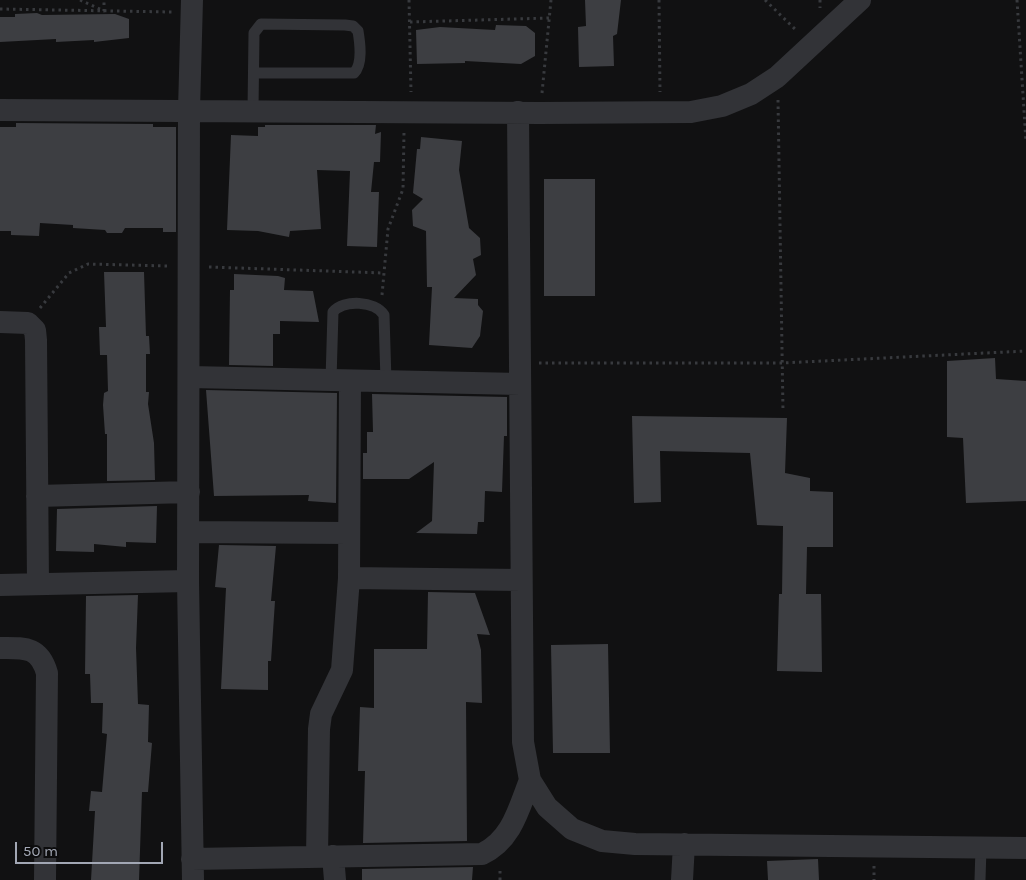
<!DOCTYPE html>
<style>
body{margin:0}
#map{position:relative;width:1026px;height:880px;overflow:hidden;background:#111112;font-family:Karla,sans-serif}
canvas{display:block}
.scale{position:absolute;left:15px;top:842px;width:148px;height:22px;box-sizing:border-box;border:2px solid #a2a7b4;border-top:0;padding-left:6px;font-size:15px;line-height:18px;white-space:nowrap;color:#a2a7b4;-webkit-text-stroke:4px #0c0c0d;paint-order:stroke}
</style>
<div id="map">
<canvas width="1026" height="880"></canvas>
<div class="scale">50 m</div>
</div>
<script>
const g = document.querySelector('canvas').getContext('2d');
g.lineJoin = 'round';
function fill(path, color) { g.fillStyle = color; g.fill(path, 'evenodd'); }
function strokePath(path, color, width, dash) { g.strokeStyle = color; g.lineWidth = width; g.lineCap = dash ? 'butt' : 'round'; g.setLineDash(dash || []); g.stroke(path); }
fill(new Path2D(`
 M585 0H621L617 34 613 36 614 66 579 67 578 27 586 26Z
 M37 13 42 15 115 14 129 19V38L94 42V40L56 42V39L0 42V17H15V14Z
 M496 25 526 26 535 33V56L521 64 465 61V63L417 64 416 30 440 27 495 30Z
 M16 123 153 124V127H176V232H163V228H125L122 233H107L105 230 73 228V225L40 223 39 236 11 235V231H0V127H16Z
 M265 125H376L375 134 381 132 380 162H374L371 192H379L377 247 347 246 350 171 317 170 321 229 290 231 289 237 258 231 227 230 231 135 258 136V127H265Z
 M421 137 462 141 459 170 469 228 480 238 481 255 473 259 476 275 454 298 478 299V305L483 311 480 336 472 348 429 345 432 287H427L426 231 413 226 412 210 423 199 413 193 417 149H420Z
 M544 179H595V296H544Z
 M104 272H144L146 336H149L150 354H146V392H149L148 404 154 443 155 480 107 481V434H105L103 405 104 393 108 391 107 355H100L99 327H106Z
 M234 274 278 276 285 278 284 290 313 291 319 322 280 321V334H273V366L229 365 230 290H234Z
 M995 358 996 379 1026 381V501L966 503 963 438 947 437V361Z
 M206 390 337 393 336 503 308 501 309 495 214 496Z
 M372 394 507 397V436H504L502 492 485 491 484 522H478L477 534 416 533 432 521 434 462 409 479H363V453H367V432H373Z
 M632 416 787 418 785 473 810 478V491L833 492V547H807L806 594H821L822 672 777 671 779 594H782L783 526 757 525 750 453 660 451 661 502 634 503Z
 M157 506 156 543 126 542V547L94 544V552L56 551 57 509Z
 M219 545 276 546 271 601H275L271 661H268V690L221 689 226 588 215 587Z
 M428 592 475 593 490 635 477 634 481 650 482 703 466 702 467 841 363 843 365 771H358L360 707 374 708V649H427Z
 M138 595 136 648 138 704 149 705 148 742 152 743 148 792H142L139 880H91L95 811H89L91 791 102 792 107 734 102 733 103 703H91L90 674H85L86 596Z
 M608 644 610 753H553L551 645Z
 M818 859 819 880H768L767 861Z
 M473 867 472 880H362V869Z`), '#3d3e42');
strokePath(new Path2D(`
 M80 0 104 11V0
 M409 0 411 92
 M659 0 660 92
 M765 0 797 31
 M820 0V8
 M1017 0 1026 142
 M0 9 172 12
 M410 22 549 18
 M542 93 551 0
 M778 100 783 411
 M209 267 384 273
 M382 295 388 229 403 189 404 132
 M40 308 69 273 88 264 168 266
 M539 363H782L1026 351
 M874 866V880
 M500 880V868`), '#383a3e', 3, [2.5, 4]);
strokePath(new Path2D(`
 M253 110 254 33 261 24 345 25 353 26 358 31C360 43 363 64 354 73H254
 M331 380 333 312C344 299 375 301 384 315L386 381
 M980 880 981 848`), '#323337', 11);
strokePath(new Path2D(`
 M192 0 189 110 188 581 193 880
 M0 110 540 113 691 112 722 106 751 94 777 77 860 0
 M518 112 523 742 530 780 547 807 572 829 602 841 635 844 1026 848
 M0 322 28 323 35 330 36 340 38 584
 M190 377 520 384
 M37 496 189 492
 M189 532 349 533
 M349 578 521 580
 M0 585 188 581
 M0 648C25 648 39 646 47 673L45 880
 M317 856 319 729 321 714 342 670 349 578 350 381
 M333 856 335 880
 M192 859 482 854C512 840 519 808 530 780
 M682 880 684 844`), '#323337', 22);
</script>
